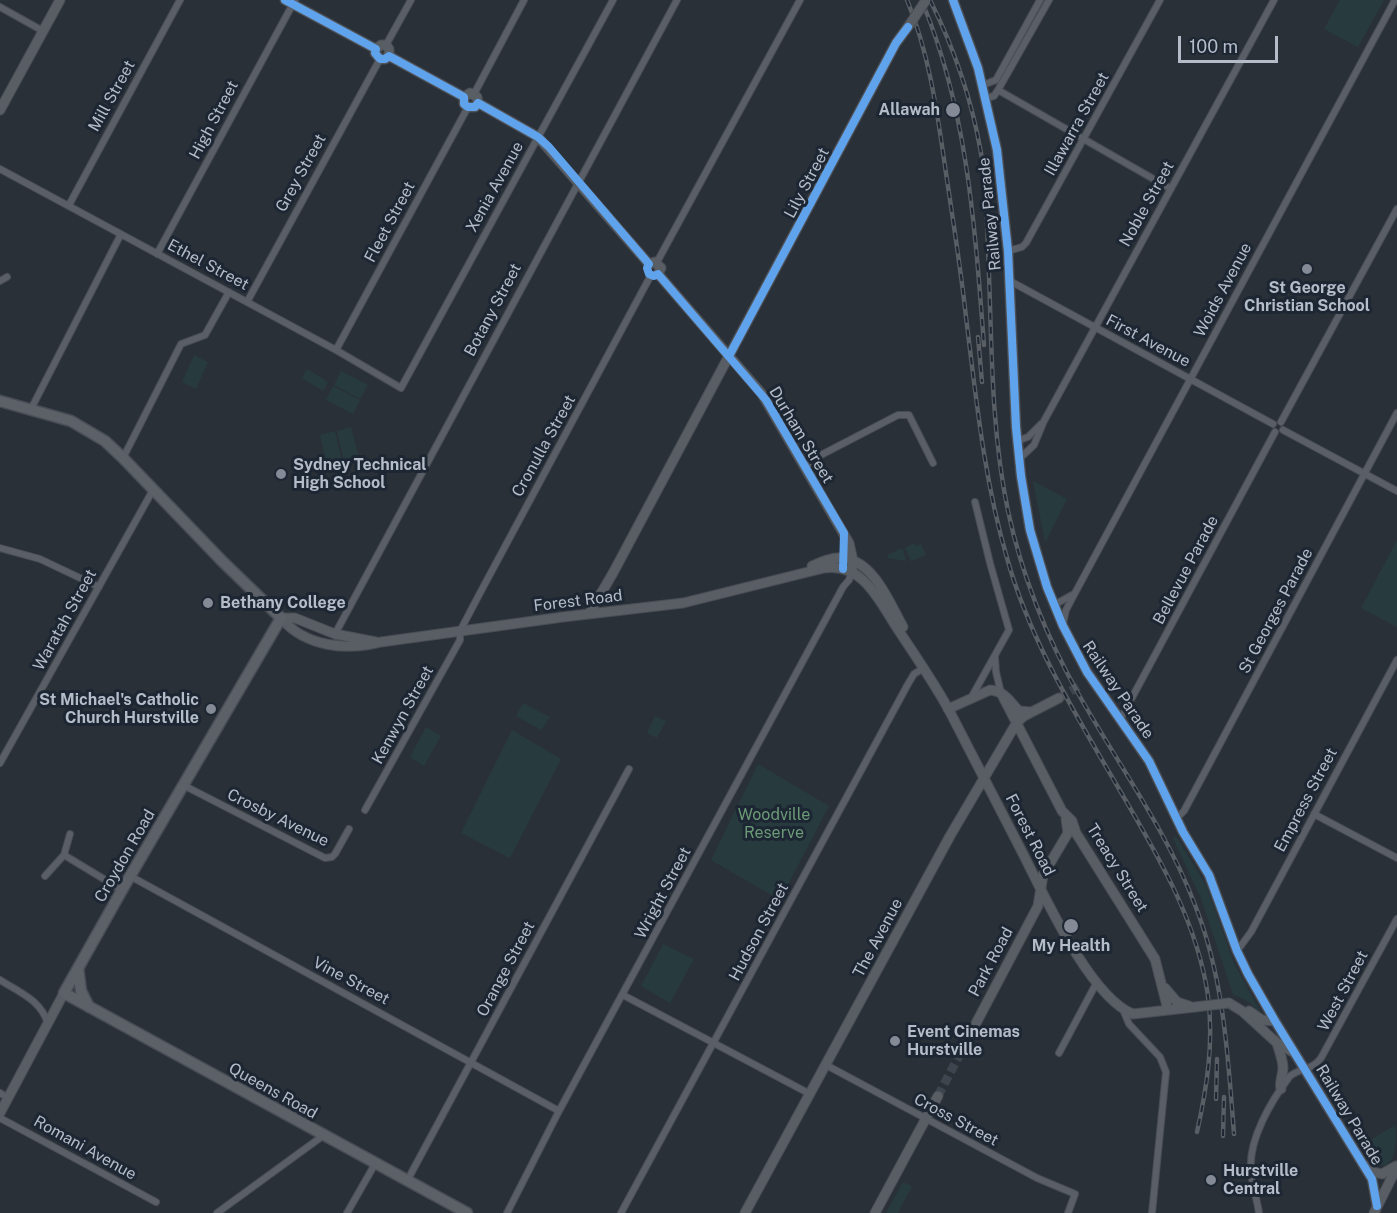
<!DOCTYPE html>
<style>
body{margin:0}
#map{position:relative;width:1397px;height:1213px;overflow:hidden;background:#2a3038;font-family:"Public Sans",sans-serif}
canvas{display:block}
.scale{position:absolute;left:1178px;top:36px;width:100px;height:27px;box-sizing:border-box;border:3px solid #b4bcc9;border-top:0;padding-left:8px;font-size:18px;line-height:21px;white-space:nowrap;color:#b4bcc9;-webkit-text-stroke:4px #1d2633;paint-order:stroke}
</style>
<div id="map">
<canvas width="1397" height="1213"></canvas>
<div class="scale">100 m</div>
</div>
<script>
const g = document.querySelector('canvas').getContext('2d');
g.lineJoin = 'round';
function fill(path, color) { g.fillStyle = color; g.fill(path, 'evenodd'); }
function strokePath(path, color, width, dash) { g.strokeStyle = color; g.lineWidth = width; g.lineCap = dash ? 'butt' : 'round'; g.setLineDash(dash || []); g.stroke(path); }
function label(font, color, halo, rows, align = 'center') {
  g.font = font + ' "Public Sans",sans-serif'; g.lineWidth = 6; g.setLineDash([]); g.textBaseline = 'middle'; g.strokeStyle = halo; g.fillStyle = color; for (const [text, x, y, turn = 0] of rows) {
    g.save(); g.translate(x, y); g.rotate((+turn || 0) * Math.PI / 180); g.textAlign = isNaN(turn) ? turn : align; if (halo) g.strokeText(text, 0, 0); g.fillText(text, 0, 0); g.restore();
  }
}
fill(new Path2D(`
 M1340 0H1384L1358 47 1324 29Z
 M194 355 208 362 196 389 182 382Z
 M307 369 328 382 323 391 302 378Z
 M341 371 368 385 360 399 334 385Z
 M333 386 360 400 353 414 326 400Z
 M351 427 359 458 344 462 337 431Z
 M335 431 342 462 327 466 320 435Z
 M1033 481 1067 499 1045 543V542Z
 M1397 540V627L1361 608Z
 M914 543 916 546 921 544 926 555 911 561 905 548Z
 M899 549H903L906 561 888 558V555Z
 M523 703 550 717 541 730 516 716Z
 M655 716 666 721 657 738 647 733Z
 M426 727 441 736 424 766 410 757Z
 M512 730 561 759 510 858 461 833Z
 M758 764 829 806 780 900 711 860Z
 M1176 836 1206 885 1234 963 1262 1015 1249 1002 1233 994 1202 901 1173 838Z
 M663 944 694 959 670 1003 641 986Z
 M1395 1125C1397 1138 1397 1165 1381 1166L1367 1142Z
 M903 1182 912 1186 898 1213H886Z`), '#273a3e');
strokePath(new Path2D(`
 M1059 698 1081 685
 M938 1096 964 1046`), '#3f454e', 9, [9, 4.5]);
const street = new Path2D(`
 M0 7 43 31
 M386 45 411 0
 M983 85 996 80 1040 0
 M998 90 1049 0
 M474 94 524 0
 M986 98 994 96 998 90 1171 189
 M0 169 336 350 401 388 613 0
 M69 205 180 0
 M1008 251 1022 247 1026 243 1160 0
 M157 254 295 0
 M657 262 800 0
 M0 281 7 277
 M1010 281 1273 424
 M247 302 380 59
 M336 350 468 107
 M31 409 121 234
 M1281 422 1397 209
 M1283 430 1397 491
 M1017 441 1028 437 1041 424
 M123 458 181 344 205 335 229 292
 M1019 459 1034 445 1044 421 1274 0
 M805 467 821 455 898 415H909L933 463
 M0 548 40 559 99 587
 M1054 605 1072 595
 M1063 624 1066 610 1075 593 1395 0
 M335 634 677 0
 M995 657 996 672 1001 693
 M971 698 1009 630 990 563 975 502
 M1120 720 1275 432
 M0 763 153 490
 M183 785 325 858 332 857 335 854 349 829
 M365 810 460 640V631L480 593 651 275
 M1314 814 1397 858
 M1176 819 1184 811 1397 413
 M70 834 64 855 122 890
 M45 876 64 855
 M130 876 559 1111
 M1237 951 1251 932 1397 660
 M0 980C19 992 41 1000 48 1024
 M623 995 810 1094
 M1122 1007 1129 1024 1160 1057 1166 1072 1152 1213
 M1059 1053 1097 982
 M826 1065 1037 1178 1075 1194 1068 1213
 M0 1093 8 1098
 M0 1118 156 1202
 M407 1181 629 769
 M217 1213 324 1135
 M347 1213 375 1164
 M507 1213 559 1111 843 587 849 580 852 571
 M621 1213 908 684 914 674 924 668
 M1259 1213C1257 1199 1252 1185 1251 1171 1248 1140 1271 1101 1290 1076 1300 1068 1313 1070 1321 1058L1397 919`);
const secondary = new Path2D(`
 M285 0 376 49
 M953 0 978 68 997 150 1008 251 1016 427 1021 476 1030 530 1047 587 1063 626 1087 672 1149 761 1183 832 1209 875 1237 951 1248 974 1275 1021 1372 1179 1377 1206
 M376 49 381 45H386L389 49V56
 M376 49 375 53 380 59H385L389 56
 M389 56 464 97
 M464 97V104L468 107H475L478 103
 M464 97 470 93 477 97 478 103
 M478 103 538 137 649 264
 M0 110 60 0
 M649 264 655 262 661 268 658 274
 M658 274 762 394 849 543 853 561 852 571
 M812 566C821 562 832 557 843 558 874 561 890 604 903 627
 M589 614 613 573 896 43 910 24
 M281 618C305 647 347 651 381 642L563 617 683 603 824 568C864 562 880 603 899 631 916 657 935 684 950 712 973 756 996 801 1019 846 1041 888 1088 996 1133 1014L1195 1007
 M281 618H295L335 634 376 642
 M1001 693 1062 811 1072 821 1076 833 1155 959 1168 1010
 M948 709 990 690C1005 691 1010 702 1019 711L1031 712
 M1165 988 1177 1002 1189 1006
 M1229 1003 1242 1011 1277 1043 1293 1052
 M1249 1011 1262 1020 1275 1021
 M1277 1043C1279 1051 1283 1060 1283 1068 1283 1076 1279 1081 1281 1089
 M964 1046 1038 906 1043 875 1068 833 1066 819
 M0 1113 64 993
 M1366 1166 1374 1172 1382 1174 1396 1166
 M745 1213 950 836 1017 722 1024 716 1059 698
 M875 1213 938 1096
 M1374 1213 1397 1167`);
const primary = new Path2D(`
 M0 401 71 421 105 441 123 458 222 561 281 618 122 890 64 993 467 1213
 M78 968 81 991 89 1007`);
strokePath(street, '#484c53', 8);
strokePath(secondary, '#484c53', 11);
strokePath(primary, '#484c55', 13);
strokePath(street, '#5a5e66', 6);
strokePath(secondary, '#595d64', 9);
strokePath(primary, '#5c6168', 10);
const rail = new Path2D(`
 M907 0C931 58 938 119 947 180 954 226 961 271 966 317 976 397 984 480 1007 558 1030 641 1076 715 1119 789 1157 854 1197 920 1208 996 1214 1043 1207 1087 1197 1132
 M930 0C954 48 972 101 981 153 986 185 987 217 988 249 992 336 990 425 1008 511 1022 576 1047 638 1079 695 1118 764 1167 831 1195 905 1224 978 1228 1057 1234 1134
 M923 4C968 112 975 230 984 345
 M978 337 982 382
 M1216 1099 1217 1059
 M1223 1136 1224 1097`);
strokePath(rail, '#595d64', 4.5);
strokePath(rail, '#1d2633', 2, [7]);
const secondaryBridge = new Path2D(`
 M910 24 926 0
 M1195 1007 1229 1003`);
strokePath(secondaryBridge, '#484c53', 11, []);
strokePath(secondaryBridge, '#595d64', 9);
strokePath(new Path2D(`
 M285 0 376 49 375 53 380 59H385L389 56 464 97V104L468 107H475L478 103 538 137 549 147 649 264 647 268 649 274 654 276 658 274 766 400 844 533 843 569
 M953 0 978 68 997 150 1008 251 1016 427 1021 476 1030 530 1047 587 1063 626 1087 672 1149 761 1183 832 1209 875 1237 951 1248 974 1275 1021 1372 1179 1377 1206
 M729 356 896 43 908 27`), '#60a3ed', 8);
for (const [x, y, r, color] of [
 [953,110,8,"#848b96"],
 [1307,269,6,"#848b96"],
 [281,474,6,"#848b96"],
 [208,603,6,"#848b96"],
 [211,709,6,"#848b96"],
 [1071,926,8,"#848b96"],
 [895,1041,6,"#848b96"],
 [1211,1180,6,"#848b96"]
]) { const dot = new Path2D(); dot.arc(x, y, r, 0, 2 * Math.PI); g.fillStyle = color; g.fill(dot); strokePath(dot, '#1d2633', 2); }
label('16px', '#b4bcc9', '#1d2633', [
 ["Mill Street",112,96,-61],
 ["High Street",214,120,-62],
 ["Illawarra Street",1077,124,-61],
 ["Grey Street",301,173,-61],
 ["Lily Street",807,183,-62],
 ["Xenia Avenue",495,187,-61],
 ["Noble Street",1147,204,-61],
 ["Railway Parade",990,214,-96],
 ["Fleet Street",390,222,-62],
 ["Ethel Street",208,265,28],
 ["Woids Avenue",1223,290,-62],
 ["Botany Street",493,310,-62],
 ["First Avenue",1148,341,28],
 ["Durham Street",801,435,59],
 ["Cronulla Street",544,446,-61],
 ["Bellevue Parade",1186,570,-62],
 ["Forest Road",578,601,-7],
 ["St Georges Parade",1276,611,-62],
 ["Waratah Street",65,620,-61],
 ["Railway Parade",1118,690,56],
 ["Kenwyn Street",403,715,-61],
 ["Empress Street",1306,800,-62],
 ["Crosby Avenue",278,818,26],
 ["Forest Road",1030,835,63],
 ["Croydon Road",125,856,-60],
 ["Treacy Street",1117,868,58],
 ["Wright Street",663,893,-62],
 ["Hudson Street",759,932,-62],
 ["The Avenue",878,938,-62],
 ["Park Road",991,962,-62],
 ["Orange Street",506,969,-62],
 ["Vine Street",351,981,28],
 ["West Street",1343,991,-62],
 ["Queens Road",273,1091,29],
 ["Railway Parade",1349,1115,59],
 ["Cross Street",956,1120,28],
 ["Romani Avenue",85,1148,29]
]);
label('bold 16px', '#b4bcc9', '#1d2633', [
 ["Allawah",940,110,"right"],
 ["St George",1307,288,"center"],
 ["Christian School",1307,306,"center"],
 ["Sydney Technical",293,465],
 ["High School",293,483],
 ["Bethany College",220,603],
 ["St Michael's Catholic",199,700,"right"],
 ["Church Hurstville",199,718,"right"],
 ["My Health",1071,946,"center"],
 ["Event Cinemas",907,1032],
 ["Hurstville",907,1050],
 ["Hurstville",1223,1171],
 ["Central",1223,1189]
], 'left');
label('16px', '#6b9a76', '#1d2633', [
 ["Woodville",774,815],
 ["Reserve",774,833]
]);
</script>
